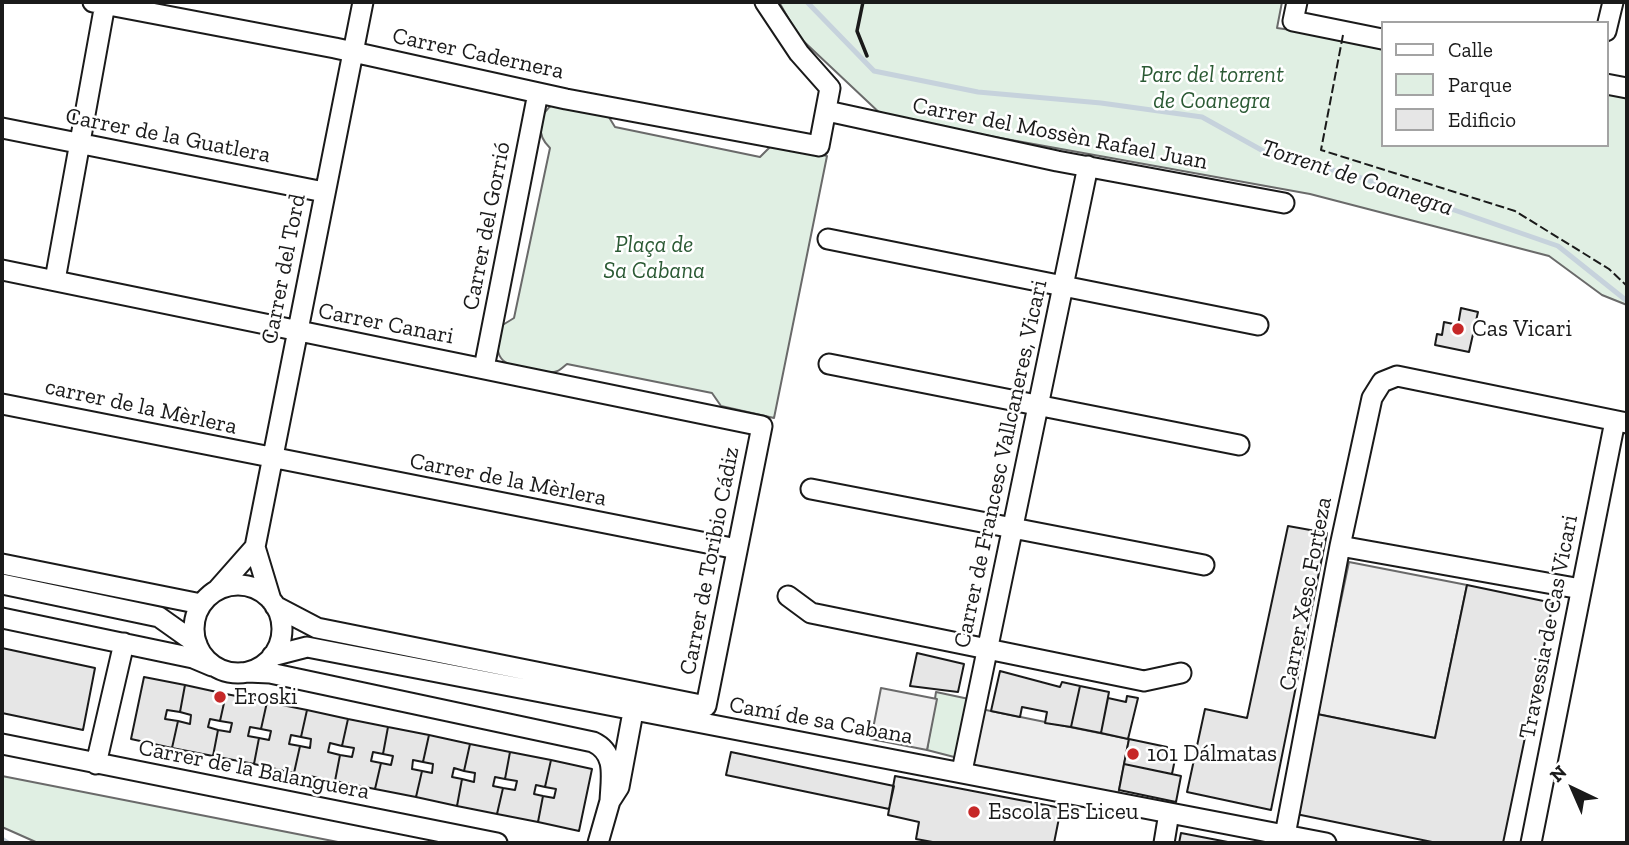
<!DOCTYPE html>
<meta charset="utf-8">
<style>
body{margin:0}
#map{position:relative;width:1629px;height:845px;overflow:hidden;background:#fff;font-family:"Zilla Slab",serif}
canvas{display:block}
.frame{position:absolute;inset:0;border:4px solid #1a1a1a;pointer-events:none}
.legend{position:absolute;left:1381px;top:21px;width:228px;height:126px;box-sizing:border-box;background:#fff;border:2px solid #a3a3a3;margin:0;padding:9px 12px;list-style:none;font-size:21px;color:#1a1a1a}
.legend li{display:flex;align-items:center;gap:14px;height:35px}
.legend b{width:35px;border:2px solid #a3a3a3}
.north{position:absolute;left:1538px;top:754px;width:70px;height:70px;-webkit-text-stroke:5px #fff;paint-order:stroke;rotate:316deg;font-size:19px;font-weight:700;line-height:28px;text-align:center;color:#1a1a1a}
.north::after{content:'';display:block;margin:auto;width:24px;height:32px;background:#1a1a1a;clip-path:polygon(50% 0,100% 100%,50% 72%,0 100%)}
</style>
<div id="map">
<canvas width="1629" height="845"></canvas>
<div class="frame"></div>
<ul class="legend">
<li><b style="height:9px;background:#fff"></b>Calle</li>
<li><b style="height:19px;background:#e0efe3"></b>Parque</li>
<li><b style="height:19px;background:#e6e6e6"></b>Edificio</li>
</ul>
<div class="north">N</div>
</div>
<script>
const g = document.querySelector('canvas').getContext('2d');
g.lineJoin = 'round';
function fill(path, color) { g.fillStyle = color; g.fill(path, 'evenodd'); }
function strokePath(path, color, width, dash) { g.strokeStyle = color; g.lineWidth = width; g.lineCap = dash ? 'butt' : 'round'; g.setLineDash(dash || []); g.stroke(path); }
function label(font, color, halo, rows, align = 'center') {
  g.font = font + ' "Zilla Slab",serif'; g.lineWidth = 5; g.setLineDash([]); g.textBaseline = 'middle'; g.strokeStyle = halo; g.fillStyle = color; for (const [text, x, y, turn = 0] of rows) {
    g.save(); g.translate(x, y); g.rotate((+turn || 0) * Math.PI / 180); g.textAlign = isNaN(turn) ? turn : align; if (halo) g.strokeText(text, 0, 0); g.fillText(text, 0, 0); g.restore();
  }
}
const green = new Path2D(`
 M779 2H1282L1277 28 1382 43V145H1606V88L1627 92V305L1602 295 1549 256 1310 194 884 117 799 37Z
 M555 103 607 114 615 127 760 157 770 147 777 146 827 156 774 418 721 406 712 393 567 364C563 367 559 372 554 372 542 374 508 368 501 358 494 349 500 335 501 326L514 318 550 148C536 135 537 114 555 103Z
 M936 692 969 699 958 758 927 750Z
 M2 776 343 843H38L2 827Z`);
fill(green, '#e0efe3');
strokePath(green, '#6a6a6a', 2);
const parking = new Path2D(`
 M1349 562 1467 585 1435 738 1317 714Z
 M881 688 937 699 927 750 871 739Z
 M981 709 1129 739 1118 795 969 765Z`);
fill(parking, '#ededed');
strokePath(parking, '#6a6a6a', 2);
strokePath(new Path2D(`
 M807 2 874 71 978 92 1101 103 1202 117 1265 152 1359 177 1558 246 1627 301
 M2 839 8 843`), '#c6d2dc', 5);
const building = new Path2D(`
 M1461 308 1478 312 1469 352 1435 345 1437 334 1442 335 1444 322 1458 325Z
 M1288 526 1327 533 1271 810 1187 792 1205 709 1247 718Z
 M1467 585 1553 603 1503 843H1437L1296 814 1317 714 1435 738Z
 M2 648 95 668 83 730 2 713Z
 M917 653 964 664 958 692 910 686Z
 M1000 671 1060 687 1062 682 1080 686 1071 727 1045 723 1047 712 1022 707 1020 717 991 711Z
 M144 677 185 685 180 712 167 710 165 719 178 721 172 748 131 739Z
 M185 685 226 694 220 721 210 719 208 727 218 730 213 756 172 748 178 721 190 724 191 715 180 712Z
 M1080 686 1109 692 1101 733 1071 727Z
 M226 694 267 702 261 729 250 727 248 736 259 738 254 764 213 756 218 730 230 732 232 723 220 721Z
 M1127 696 1138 698 1128 739 1101 733 1108 698 1126 702Z
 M267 702 307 710 301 737 291 735 289 744 300 746 294 773 254 764 259 738 269 740 271 731 261 729Z
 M307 710 348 719 342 746 330 743 328 752 340 755 335 781 294 773 300 746 310 748 311 739 301 737Z
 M348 719 388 727 383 754 373 752 371 761 381 763 375 789 335 781 340 755 352 757 354 748 342 746Z
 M388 727 429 735 423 762 413 760 412 769 422 771 416 797 375 789 381 763 391 765 393 756 383 754Z
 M429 735 470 744 464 771 454 768 452 777 462 779 457 806 416 797 422 771 432 773 433 764 423 762Z
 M1129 739 1167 747 1165 757 1175 759 1172 774 1124 764Z
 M470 744 510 752 505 779 495 777 493 786 503 788 497 814 457 806 462 779 474 782 475 773 464 771Z
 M510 752 551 760 545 787 536 785 534 794 543 796 538 822 497 814 503 788 515 790 517 781 505 779Z
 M731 752 894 786 889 809 726 775Z
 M551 760 592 769 579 831 538 822 543 796 554 798 556 789 545 787Z
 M1124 764 1181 776 1176 802 1119 790Z
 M895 776 1061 808 1054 843H938L916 839 919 822 888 815Z
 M1181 833 1233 843H1179Z`);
fill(building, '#e6e6e6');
strokePath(building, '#1a1a1a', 2);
const minor = new Path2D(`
 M93 2 335 48 566 99 819 146 830 88 799 53 765 2
 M1297 2 1293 21 1382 39
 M1606 31 1613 2
 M1606 84 1627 88
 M827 111 1057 161 1284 203
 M2 128 324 192
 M828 239 1258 325
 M2 270 762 426 706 706 317 628 275 606
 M55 280 105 4
 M829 364 1239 445
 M484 368 538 93
 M2 404 737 549
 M811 489 1204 565
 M1340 546 1581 589
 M2 564 196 603
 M2 584 159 617 197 644
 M194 629a44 44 0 1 1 88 0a44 44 0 1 1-88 0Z
 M217 590 255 547
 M788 596 811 613 1144 681 1181 673
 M271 600 255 547 363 2
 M2 618 193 658 212 666
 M272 656 307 647 1326 843
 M247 672 270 673 593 742C617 753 611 778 610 801
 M2 744 497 843
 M96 764 124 643
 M962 771 1088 166
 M1285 835 1340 546 1372 398 1382 382 1397 376 1627 423
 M598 843 610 801 619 787 633 712
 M1164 843 1169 813
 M1531 843 1615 421`);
strokePath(minor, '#1a1a1a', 23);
strokePath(minor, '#fff', 19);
strokePath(new Path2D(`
 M1343 35 1321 150 1515 211 1609 269 1627 286`), '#1a1a1a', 2, [9, 3.5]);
strokePath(new Path2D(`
 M863 2 857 31 867 56`), '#1a1a1a', 3.5);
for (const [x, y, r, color] of [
 [1458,329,7,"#c62828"],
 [220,697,7,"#c62828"],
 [1133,754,7,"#c62828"],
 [974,812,7,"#c62828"]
]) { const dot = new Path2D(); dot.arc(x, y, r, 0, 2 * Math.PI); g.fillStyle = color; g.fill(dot); strokePath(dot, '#fff', 2.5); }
label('23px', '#1a1a1a', '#fff', [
 ["Carrer Cadernera",478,54,12],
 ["Carrer del Mossèn Rafael Juan",1060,134,11],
 ["Carrer de la Guatlera",168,136,11],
 ["Carrer del Gorrió",487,226,-79],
 ["Carrer del Tord",284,269,-79],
 ["Carrer Canari",386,324,11],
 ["carrer de la Mèrlera",141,407,12],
 ["Carrer de Francesc Vallcaneres, Vicari",1001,464,-78],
 ["Carrer de la Mèrlera",508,480,11],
 ["Carrer de Toribio Cádiz",710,561,-79],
 ["Carrer Xesc Forteza",1306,594,-79],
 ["Travessia de Cas Vicari",1549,627,-79],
 ["Camí de sa Cabana",821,721,10],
 ["Carrer de la Balanguera",254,770,11]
]);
label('italic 23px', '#2b5a34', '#fff', [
 ["Parc del torrent",1212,75],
 ["de Coanegra",1212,101],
 ["Plaça de",654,245],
 ["Sa Cabana",654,271]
]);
label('23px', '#1a1a1a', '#fff', [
 ["Cas Vicari",1472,329],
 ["Eroski",234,697],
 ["101 Dálmatas",1147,754],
 ["Escola Es Liceu",988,812]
], 'left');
label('italic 24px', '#1a1a1a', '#fff', [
 ["Torrent de Coanegra",1357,178,18]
]);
</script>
